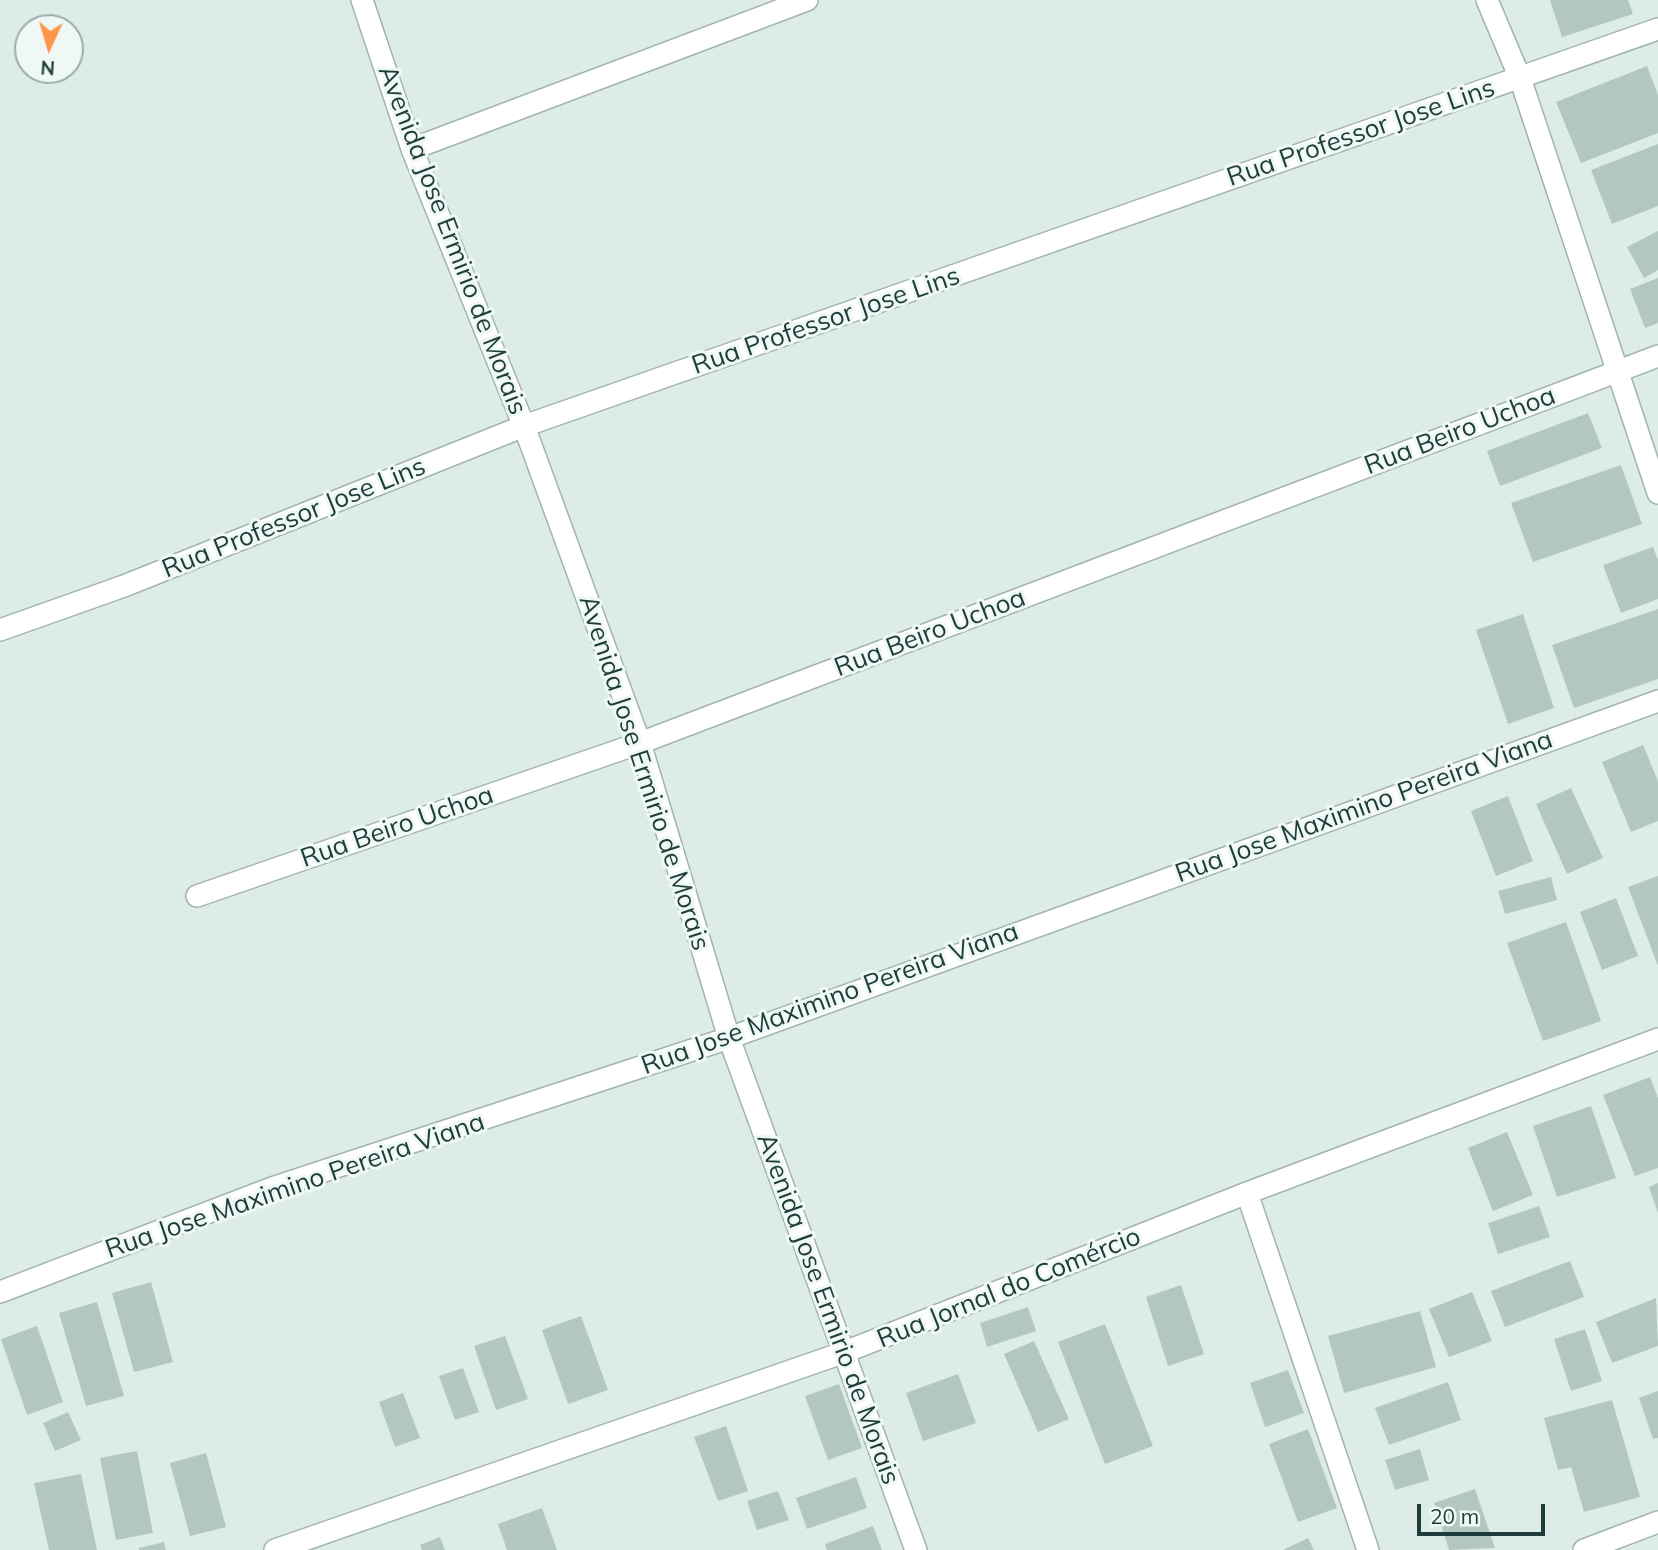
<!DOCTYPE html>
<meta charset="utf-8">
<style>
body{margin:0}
#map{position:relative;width:1658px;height:1550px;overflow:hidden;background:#deece8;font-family:Mulish,sans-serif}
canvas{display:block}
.north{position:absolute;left:14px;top:14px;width:70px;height:70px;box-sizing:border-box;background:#eff8f5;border:2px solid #9badaa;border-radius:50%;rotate:184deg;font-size:19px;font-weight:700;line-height:28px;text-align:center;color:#1e3d3a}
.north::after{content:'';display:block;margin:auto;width:24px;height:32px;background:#ff9549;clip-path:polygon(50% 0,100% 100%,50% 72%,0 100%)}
.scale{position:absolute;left:1417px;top:1504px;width:128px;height:32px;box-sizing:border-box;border:4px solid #1e3d3a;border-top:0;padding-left:9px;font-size:21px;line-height:24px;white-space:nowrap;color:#1e3d3a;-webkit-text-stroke:5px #eff8f5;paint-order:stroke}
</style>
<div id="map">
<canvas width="1658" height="1550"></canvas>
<div class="north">N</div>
<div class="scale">20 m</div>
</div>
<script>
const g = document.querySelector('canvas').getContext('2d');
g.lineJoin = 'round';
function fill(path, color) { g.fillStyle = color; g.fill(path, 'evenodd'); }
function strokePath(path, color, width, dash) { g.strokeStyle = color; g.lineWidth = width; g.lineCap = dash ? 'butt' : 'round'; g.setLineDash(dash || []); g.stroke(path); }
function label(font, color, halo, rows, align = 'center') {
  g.font = font + ' Mulish,sans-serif'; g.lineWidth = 6; g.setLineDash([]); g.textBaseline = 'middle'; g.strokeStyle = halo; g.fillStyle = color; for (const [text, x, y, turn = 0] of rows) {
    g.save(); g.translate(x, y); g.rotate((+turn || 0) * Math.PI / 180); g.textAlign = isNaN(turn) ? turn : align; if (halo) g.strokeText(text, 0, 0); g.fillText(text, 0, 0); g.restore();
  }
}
fill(new Path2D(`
 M1550 0H1628L1633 14 1562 37Z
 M1647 66 1658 95V133L1581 163 1556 102Z
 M1658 144V206L1612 224 1591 170Z
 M1658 231V270L1644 278 1627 247Z
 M1658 278V323L1645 328 1630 289Z
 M1588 413 1602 448 1500 486 1487 451Z
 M1621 465 1642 524 1533 562 1511 503Z
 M1653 547 1658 560V599L1621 613 1603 565Z
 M1658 609V679L1574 708 1552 645Z
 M1523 614 1554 708 1508 724 1476 630Z
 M1643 745 1658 781V821L1631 832 1602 762Z
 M1571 788 1603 858 1567 874 1536 804Z
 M1508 796 1533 861 1496 876 1471 811Z
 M1658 876V966L1628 887Z
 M1551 877 1557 900 1505 914 1498 891Z
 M1616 898 1638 956 1602 970 1580 912Z
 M1566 922 1601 1021 1543 1041 1507 943Z
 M1650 1077 1658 1098V1168L1635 1176 1603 1095Z
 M1591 1106 1616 1178 1557 1197 1533 1126Z
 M1507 1132 1533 1195 1493 1211 1468 1148Z
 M1658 1183V1213L1649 1187Z
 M1539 1206 1550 1237 1498 1254 1488 1223Z
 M1570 1261 1584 1297 1505 1327 1491 1291Z
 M151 1282 173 1362 134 1372 112 1293Z
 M1181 1285 1204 1354 1168 1366 1146 1297Z
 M1472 1292 1492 1341 1449 1357 1429 1309Z
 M1656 1298 1658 1346 1612 1363 1596 1322Z
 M97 1302 124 1396 86 1406 59 1313Z
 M1028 1307 1036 1331 987 1347 980 1323Z
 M1420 1311 1436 1367 1344 1393 1328 1336Z
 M581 1316 608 1390 568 1404 542 1330Z
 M1105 1324 1153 1446 1105 1464 1058 1342Z
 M37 1326 63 1402 27 1415 1 1339Z
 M1585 1329 1602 1381 1571 1391 1554 1339Z
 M505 1336 528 1399 496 1410 474 1346Z
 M1034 1341 1069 1419 1038 1432 1004 1354Z
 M463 1368 479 1412 455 1420 439 1376Z
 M1288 1370 1304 1413 1265 1427 1250 1383Z
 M958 1374 976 1423 923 1441 906 1393Z
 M1448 1382 1461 1420 1389 1445 1375 1408Z
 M839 1384 862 1448 828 1460 805 1396Z
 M1658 1391V1438L1653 1439 1639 1398Z
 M403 1393 420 1438 395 1447 379 1402Z
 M1612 1400 1640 1497 1584 1512 1571 1467 1558 1470 1544 1418Z
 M68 1412 81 1440 55 1451 43 1423Z
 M726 1426 748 1491 718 1501 694 1437Z
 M1308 1429 1337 1508 1298 1522 1269 1444Z
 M1420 1449 1429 1480 1395 1490 1385 1460Z
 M137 1451 153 1533 116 1540 100 1458Z
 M206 1453 226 1527 190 1536 170 1463Z
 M81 1474 97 1550H49L34 1483Z
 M856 1477 867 1508 807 1529 796 1498Z
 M1475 1489 1495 1548 1449 1550 1434 1503Z
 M778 1491 789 1520 757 1530 747 1501Z
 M542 1508 557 1550H507L498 1524Z
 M873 1526 882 1550H827L825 1544Z
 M440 1537 445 1550H422L420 1545Z
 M1308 1538 1314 1550H1283Z
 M164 1542 166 1550H139V1548Z`), '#b3c7c1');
const minor = new Path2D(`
 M362 0 412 149 524 426 640 743 729 1038 916 1550
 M1487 0 1520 78 1658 493
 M412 149 807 0
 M0 630 124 586 524 426 1658 29
 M197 896 640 743 1658 356
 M1247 1193 1368 1550
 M0 1292 272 1188 729 1038 1658 701
 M275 1550 845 1352 1247 1193 1658 1039
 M1584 1550 1658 1522`);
strokePath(minor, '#a1b4b0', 24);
strokePath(minor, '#fff', 21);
label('26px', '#1e3d3a', '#eff8f5', [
 ["Rua Professor Jose Lins",1361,133,-19],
 ["Avenida Jose Ermirio de Morais",452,240,69],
 ["Rua Professor Jose Lins",826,321,-19],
 ["Rua Beiro Uchoa",1460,431,-21],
 ["Rua Professor Jose Lins",294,518,-22],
 ["Rua Beiro Uchoa",930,633,-21],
 ["Avenida Jose Ermirio de Morais",644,773,72],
 ["Rua Jose Maximino Pereira Viana",1364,807,-20],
 ["Rua Beiro Uchoa",397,827,-19],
 ["Rua Jose Maximino Pereira Viana",830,999,-20],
 ["Rua Jose Maximino Pereira Viana",295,1186,-19],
 ["Rua Jornal do Comércio",1009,1288,-22],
 ["Avenida Jose Ermirio de Morais",828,1309,70]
]);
</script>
